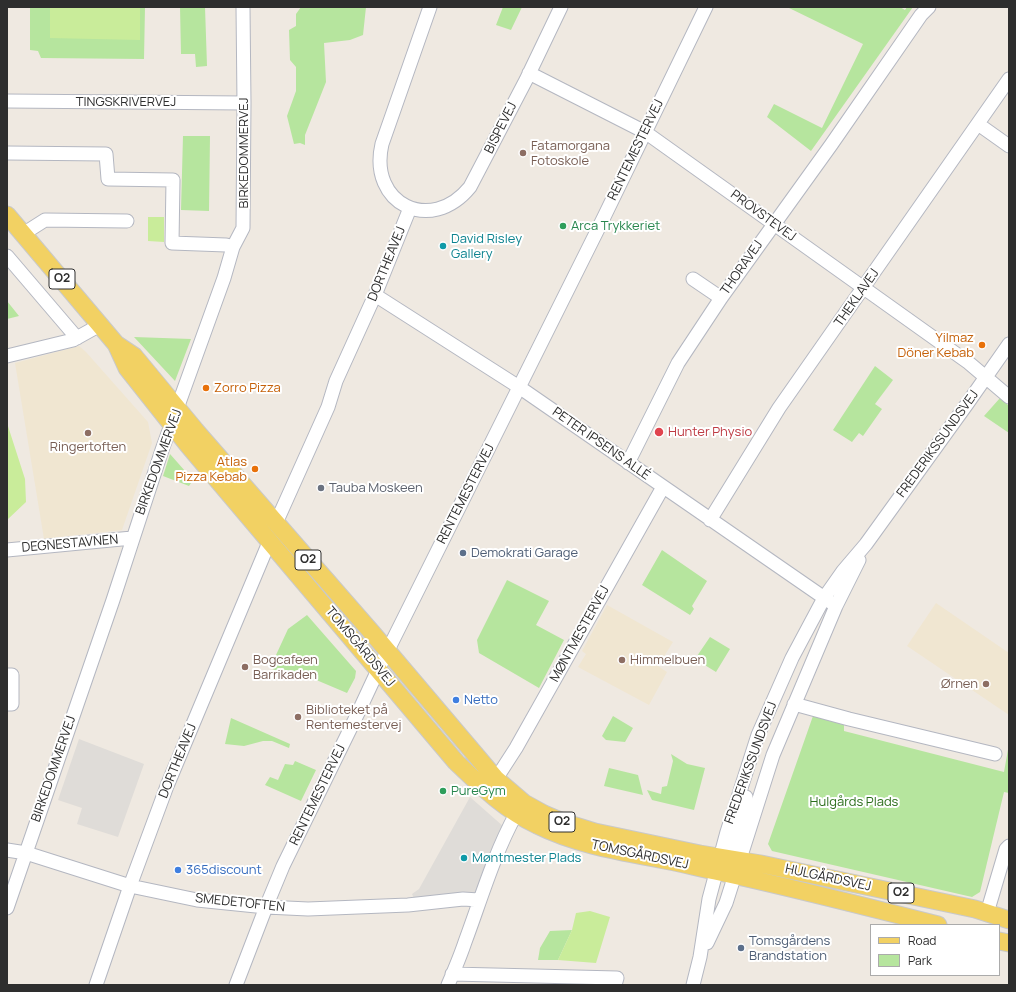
<!DOCTYPE html>
<meta charset="utf-8">
<style>
body{margin:0}
#map{position:relative;width:1016px;height:992px;overflow:hidden;background:#efe9e1;font-family:Manrope,sans-serif}
canvas{display:block}
.frame{position:absolute;inset:0;border:8px solid #2e2e2e;pointer-events:none}
.legend{position:absolute;left:870px;top:924px;width:130px;height:52px;box-sizing:border-box;background:#fff;border:1px solid #ababab;margin:0;padding:5px 7px;list-style:none;font-size:12px;color:#2e2e2e}
.legend li{display:flex;align-items:center;gap:8px;height:20px}
.legend b{width:20px;border:1px solid #ababab}
</style>
<div id="map">
<canvas width="1016" height="992"></canvas>
<div class="frame"></div>
<ul class="legend">
<li><b style="height:5px;background:#f2d163"></b>Road</li>
<li><b style="height:11px;background:#b6e59e"></b>Park</li>
</ul>
</div>
<script>
const g = document.querySelector('canvas').getContext('2d');
g.lineJoin = 'round';
function fill(path, color) { g.fillStyle = color; g.fill(path, 'evenodd'); }
function strokePath(path, color, width, dash) { g.strokeStyle = color; g.lineWidth = width; g.lineCap = dash ? 'butt' : 'round'; g.setLineDash(dash || []); g.stroke(path); }
function label(font, color, halo, rows, align = 'center') {
  g.font = font + ' Manrope,sans-serif'; g.lineWidth = 4; g.setLineDash([]); g.textBaseline = 'middle'; g.strokeStyle = halo; g.fillStyle = color; for (const [text, x, y, turn = 0] of rows) {
    g.save(); g.translate(x, y); g.rotate((+turn || 0) * Math.PI / 180); g.textAlign = isNaN(turn) ? turn : align; if (halo) g.strokeText(text, 0, 0); g.fillText(text, 0, 0); g.restore();
  }
}
fill(new Path2D(`
 M79 346 86 352 148 422 152 443 122 530 44 539 15 363Z
 M936 603 1009 653V715L907 646Z
 M607 605 673 642 658 666 667 672 649 705 578 667 586 654 582 651Z`), '#f0e6d1');
fill(new Path2D(`
 M30 7H145L144 59 41 58 38 51 30 50Z
 M180 7H205L207 66 196 67 195 54H181Z
 M301 7H366L363 35 350 40 324 43 326 82 305 135V145L300 143 294 144 287 116 296 91V67L290 60 289 30 296 26V14Z
 M503 7H522L511 30 496 25Z
 M787 7H900L905 10 907 7H913L811 151 767 117 774 104 822 128 863 44Z
 M183 136H210L209 211 181 210Z
 M7 301 19 316 7 319Z
 M134 337 191 339 175 381Z
 M875 366 893 380 875 404 882 409 863 436 859 433 852 442 833 430Z
 M1000 398 1009 406V433L984 416Z
 M170 454 193 480 189 486 163 476Z
 M662 550 707 581 692 606 694 609 690 615 642 585Z
 M507 580 549 601 536 625 564 640 539 688 479 653 477 640Z
 M307 615 356 671 355 678 347 693 295 671 292 677 270 668 288 629Z
 M710 637 730 649 716 672 695 659Z
 M613 716 633 728 625 742 606 740 602 736Z
 M813 716 844 723V731L1004 772 1009 744V793L1004 792 980 892 972 897 772 851 768 844Z
 M231 718 290 744 289 748 272 741H263L244 746 225 744Z
 M671 754 687 764 705 768 694 810 652 800 647 790 661 794 662 787 667 786 673 761Z
 M295 761 316 770 301 801 265 785 270 777 278 780 285 764 293 765Z
 M609 768 638 775 643 795 604 786Z
 M572 930 558 960H538L540 948 550 931Z`), '#b6e59e');
fill(new Path2D(`
 M50 7H140V40L50 38Z
 M148 217H164V242L148 241Z
 M7 423 25 479 26 502 7 520Z
 M590 911 610 917 596 963 558 960 572 930 576 913Z`), '#c9ec9a');
fill(new Path2D(`
 M79 739 144 764 118 837 77 824 82 808 58 800Z
 M470 797 504 827 477 892 415 901 412 894 419 889Z`), '#dfdcd8');
const minor = new Path2D(`
 M430 7 382 144C368 204 431 235 470 187L526 80 561 7
 M529 73 645 132 969 363 1009 397
 M7 101 244 103
 M978 124 1009 146
 M7 153 106 154 108 179 173 180 172 243 226 245 233 247
 M23 234 45 220 127 221
 M7 256 77 338
 M693 279 721 298
 M375 295 519 387 836 606
 M7 356 73 340 100 325
 M628 463 678 363 721 298 831 145 921 15 929 7
 M710 520 779 408 1009 79
 M276 523 328 407 336 381 375 295 410 208
 M7 550 132 538
 M7 675H12V704H7
 M794 704 849 719 995 754
 M496 779 516 748 663 487
 M7 850 26 853 130 886 197 900 266 907 308 909 408 905 463 899 479 900
 M730 867V855L746 797
 M7 908 113 600 162 450 224 278 233 247 243 228 244 103 243 7
 M987 913 1006 849 1009 846
 M707 943 726 903 773 755 836 606 859 560
 M452 974 617 978 615 985
 M96 985 130 886 167 786 270 540
 M236 985 266 907 283 866 358 713 378 670 603 219 706 7
 M448 985C454 971 460 957 465 942 481 899 494 854 516 814
 M693 985 700 957 709 899 727 832 758 735 792 658 824 598 843 571 866 544 967 404 1009 344`);
const major = new Path2D(`
 M7 215 116 344 127 368 188 445 456 762C481 786 505 810 537 825 575 844 617 851 659 859 677 862 696 867 715 871 790 887 864 906 938 925
 M116 344 134 356 196 431 374 635 496 779 524 803 544 814 563 822 595 832 700 854 761 864 975 909 1009 920
 M999 941 1009 943`);
strokePath(minor, '#b4b7c1', 15);
strokePath(major, '#c9c9c9', 19);
strokePath(minor, '#fff', 13);
strokePath(major, '#f2d163', 17);
for (const [x, y, r, color] of [
 [523,153,4,"#8d6e63"],
 [563,226,4,"#2e9e5b"],
 [443,246,4,"#0f9aa8"],
 [982,345,4,"#e8710a"],
 [206,388,4,"#e8710a"],
 [659,432,5,"#e0444e"],
 [88,433,4,"#8d6e63"],
 [255,469,4,"#e8710a"],
 [321,488,4,"#6b7280"],
 [463,553,4,"#5c6f8a"],
 [622,660,4,"#8d6e63"],
 [245,667,4,"#8d6e63"],
 [986,684,4,"#8d6e63"],
 [456,700,4,"#3f7fe0"],
 [298,717,4,"#8d6e63"],
 [443,791,4,"#2e9e5b"],
 [464,858,4,"#0f9aa8"],
 [178,870,4,"#3f7fe0"],
 [741,948,4,"#5c6f8a"]
]) { const dot = new Path2D(); dot.arc(x, y, r, 0, 2 * Math.PI); g.fillStyle = color; g.fill(dot); strokePath(dot, '#fff', 1.5); }
for (const [x, y, w] of [
 [62,279,26],
 [308,560,26],
 [562,822,26],
 [901,893,26]
]) { const box = new Path2D(); box.roundRect(x - w / 2, y - 10, w, 20, 3); g.fillStyle = '#fff'; g.fill(box); strokePath(box, '#2e2e2e', 1); }
label('bold 12px', '#2e2e2e', null, [
 ["O2",62,279],
 ["O2",308,560],
 ["O2",562,822],
 ["O2",901,893]
]);
label('13px', '#2e2e2e', '#fff', [
 ["TINGSKRIVERVEJ",126,102],
 ["BISPEVEJ",501,128,-63],
 ["RENTEMESTERVEJ",636,150,-64],
 ["BIRKEDOMMERVEJ",244,153,-90],
 ["PROVSTEVEJ",763,216,36],
 ["DORTHEAVEJ",387,264,-68],
 ["THORAVEJ",742,268,-55],
 ["THEKLAVEJ",857,298,-55],
 ["PETER IPSENS ALLÉ",601,444,35],
 ["FREDERIKSSUNDSVEJ",938,444,-54],
 ["BIRKEDOMMERVEJ",159,462,-70],
 ["RENTEMESTERVEJ",466,494,-63],
 ["DEGNESTAVNEN",70,544,-5],
 ["MØNTMESTERVEJ",580,634,-61],
 ["TOMSGÅRDSVEJ",360,647,50],
 ["DORTHEAVEJ",178,761,-68],
 ["FREDERIKSSUNDSVEJ",751,763,-70],
 ["BIRKEDOMMERVEJ",54,769,-71],
 ["RENTEMESTERVEJ",318,795,-64],
 ["TOMSGÅRDSVEJ",640,855,12],
 ["HULGÅRDSVEJ",828,878,12],
 ["SMEDETOFTEN",240,903,6]
]);
label('13px', '#785e54', '#fff', [
 ["Fatamorgana",531,146],
 ["Fotoskole",531,161],
 ["Ringertoften",88,447,"center"],
 ["Bogcafeen",253,660],
 ["Barrikaden",253,675],
 ["Himmelbuen",630,660],
 ["Ørnen",978,684,"right"],
 ["Biblioteket på",306,710],
 ["Rentemestervej",306,725]
], 'left');
label('13px', '#27864d', '#fff', [
 ["Arca Trykkeriet",571,226],
 ["PureGym",451,791]
], 'left');
label('13px', '#0d838f', '#fff', [
 ["David Risley",451,239],
 ["Gallery",451,254],
 ["Møntmester Plads",472,858]
], 'left');
label('13px', '#c56008', '#fff', [
 ["Yilmaz",974,338],
 ["Döner Kebab",974,353],
 ["Zorro Pizza",214,388,"left"],
 ["Atlas",247,462],
 ["Pizza Kebab",247,477]
], 'right');
label('13px', '#be3a42', '#fff', [
 ["Hunter Physio",668,432]
], 'left');
label('13px', '#5b616d', '#fff', [
 ["Tauba Moskeen",329,488]
], 'left');
label('13px', '#4e5e75', '#fff', [
 ["Demokrati Garage",471,553],
 ["Tomsgårdens",749,941],
 ["Brandstation",749,956]
], 'left');
label('13px', '#366cbe', '#fff', [
 ["Netto",464,700],
 ["365discount",186,870]
], 'left');
label('13px', '#2c6e1b', '#fff', [
 ["Hulgårds Plads",854,802]
]);
</script>
